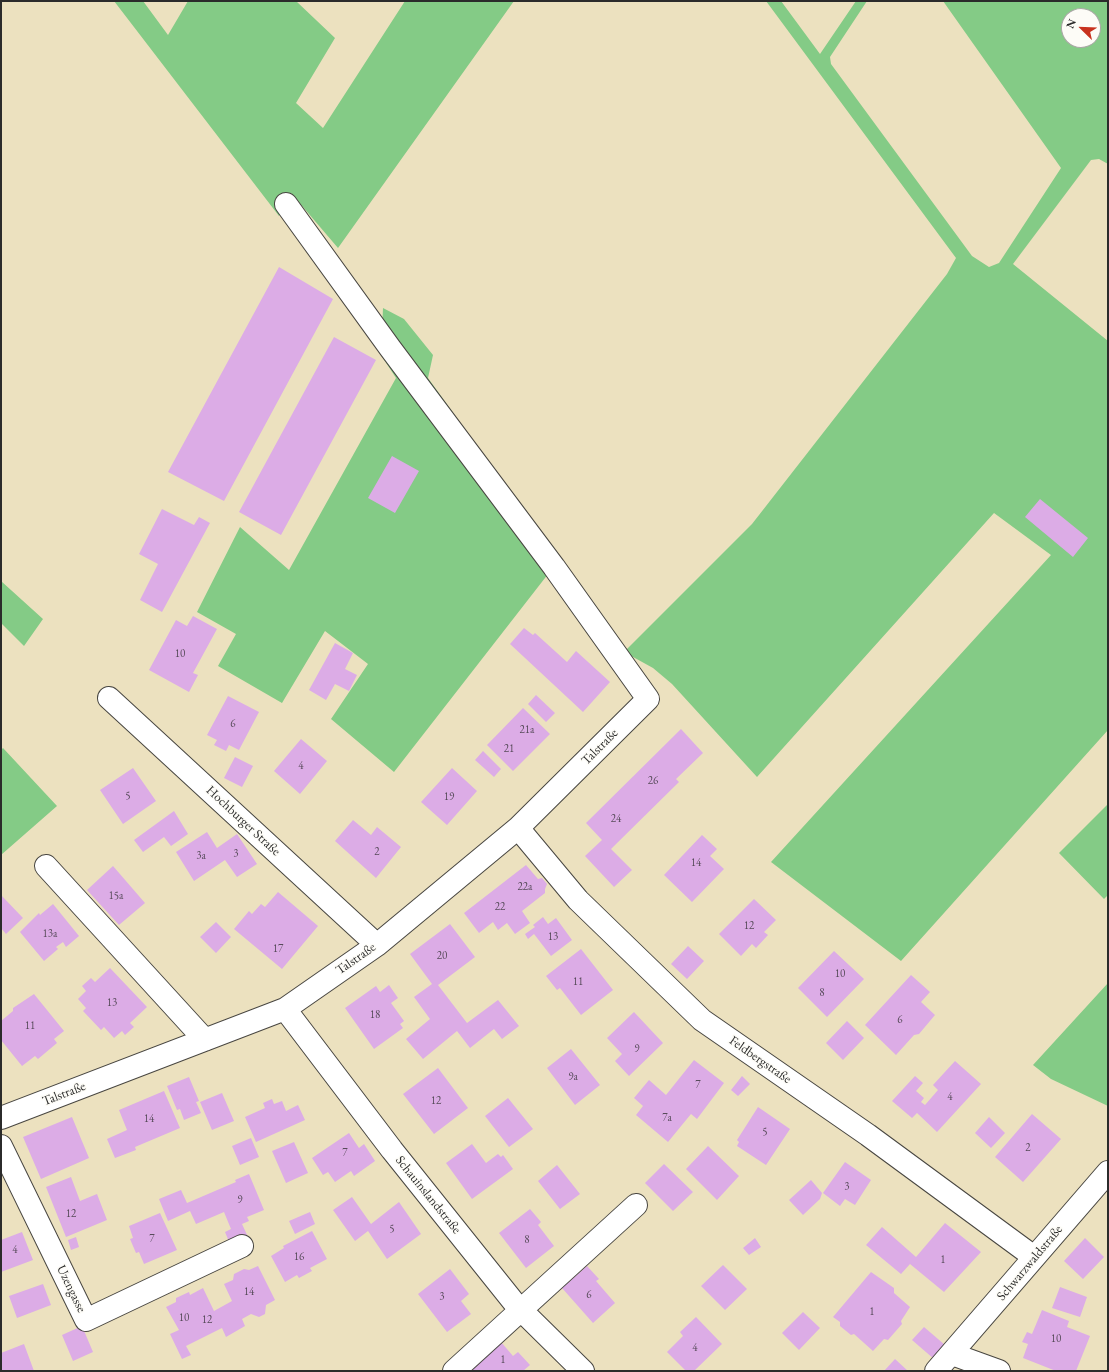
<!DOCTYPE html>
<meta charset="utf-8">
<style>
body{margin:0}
#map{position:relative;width:1109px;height:1372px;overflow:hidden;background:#ece1bf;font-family:"EB Garamond",serif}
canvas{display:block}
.frame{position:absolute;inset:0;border:2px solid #2b2b2b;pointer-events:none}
.north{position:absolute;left:1061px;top:8px;width:40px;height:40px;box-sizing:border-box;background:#fdfcf7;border:1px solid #a9a8a5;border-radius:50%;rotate:293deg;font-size:11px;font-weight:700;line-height:16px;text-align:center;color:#2b2b2b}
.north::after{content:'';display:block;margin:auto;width:14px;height:18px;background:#c8321e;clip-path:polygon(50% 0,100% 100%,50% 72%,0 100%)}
</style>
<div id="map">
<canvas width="1109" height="1372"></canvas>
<div class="frame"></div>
<div class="north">N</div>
</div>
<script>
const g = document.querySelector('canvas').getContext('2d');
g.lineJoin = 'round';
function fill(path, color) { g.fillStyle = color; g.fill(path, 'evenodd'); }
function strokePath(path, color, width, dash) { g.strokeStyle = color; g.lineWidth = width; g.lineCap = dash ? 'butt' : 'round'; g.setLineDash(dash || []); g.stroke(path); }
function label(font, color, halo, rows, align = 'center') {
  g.font = font + ' "EB Garamond",serif'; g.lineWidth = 3; g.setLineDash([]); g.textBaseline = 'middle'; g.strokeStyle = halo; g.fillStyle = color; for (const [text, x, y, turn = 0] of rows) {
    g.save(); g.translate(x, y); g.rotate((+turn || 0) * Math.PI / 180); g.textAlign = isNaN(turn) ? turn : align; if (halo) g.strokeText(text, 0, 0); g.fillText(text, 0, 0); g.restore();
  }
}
fill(new Path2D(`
 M114 1H143L168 35 188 1H296L335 38 296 103 323 128 405 1H514L338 248 291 193 279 216Z
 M766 1H781L820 54 856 1H867L830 57 831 64 972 256 989 267 999 263 1061 168 943 1H1108V164L1099 159 1091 160 1013 264 1108 341V730L901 961 771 862 1051 555 994 513 757 777 672 684 653 668 624 652 752 524 947 274 956 258ZM1069 16H1093V40H1069Z
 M383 308 404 319 433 355 428 378 559 560 394 772 331 719 368 664 325 631 282 703 218 666 236 634 197 612 240 527 289 570 396 378 381 355Z
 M1 581 43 619 24 646 1 623Z
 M3 748 57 806 1 855V750Z
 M1108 804V895L1104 899 1059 853Z
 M1108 983V1106L1051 1079 1033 1065Z`), '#84cb86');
fill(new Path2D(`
 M279 267 333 299 224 501 168 472Z
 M334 337 376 360 281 535 239 512Z
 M392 456 419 471 395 513 368 498Z
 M1040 499 1088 538 1073 557 1025 517Z
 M162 509 194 525 199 517 210 523 162 612 140 600 158 564 139 554Z
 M193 616 217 629 193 673 198 675 189 692 149 670 176 620 187 626Z
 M524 628 533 635 535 633 567 662 576 651 610 682 583 712 510 644Z
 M335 643 353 653 345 669 357 675 349 691 335 684 326 700 309 690Z
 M536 695 555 713 546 722 528 704Z
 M228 696 259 712 239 750 229 745 226 751 214 745 217 740 207 735Z
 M523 708 550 734 513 771 487 745Z
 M681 729 703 753 676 779 679 782 611 849 632 870 614 887 585 856 602 840 586 823Z
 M301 739 327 761 300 794 274 771Z
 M483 751 501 769 494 777 475 760Z
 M235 757 253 766 242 787 224 778Z
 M133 768 156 801 123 824 100 790Z
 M452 768 477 791 447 825 421 802Z
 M174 811 188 834 171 846 164 837 143 852 134 840Z
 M353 820 371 835 377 827 401 847 376 878 335 841Z
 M207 832 217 848 237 834 257 864 237 877 225 860 194 881 176 852Z
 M702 835 717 849 710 856 724 869 692 902 664 875Z
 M526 865 538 879 542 878 547 884 545 889V893L522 911 530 923 515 934 507 923 498 930 493 922 479 933 464 913Z
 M113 866 145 903 119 925 87 890Z
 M278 892 318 926 282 969 234 929 249 911 252 914 261 904 265 907Z
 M1 895 23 918 6 934 1 928Z
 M754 899 776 920 764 932 768 935 756 948 752 944 741 956 719 934Z
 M53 904 79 936 66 947 63 942 56 947 58 949 44 961 20 932 39 913 40 915Z
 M543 917 548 924 556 918 572 940 551 956 534 934 528 939 525 934 535 927 533 925Z
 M216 922 231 937 216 953 200 937Z
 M450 924 475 957 438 985 467 1023 498 1000 519 1026 502 1039 494 1029 470 1048 457 1031 423 1059 406 1039 430 1019 414 997 432 984 410 954Z
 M688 946 704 961 687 979 671 964Z
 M581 949 613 990 581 1015 560 988 557 990 546 976Z
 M834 951 864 979 827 1017 798 988Z
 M110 968 147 1007 130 1023 134 1027 125 1035 122 1031 114 1038 104 1027 101 1030 83 1011 86 1008 78 999 86 991 82 986 91 978 95 982Z
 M911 975 930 992 921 1002 935 1015 919 1034 914 1035 896 1055 865 1025Z
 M389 985 398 998 391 1003 404 1021 400 1024 403 1028 374 1049 345 1008 376 986 380 992Z
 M34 994 64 1031 54 1039 57 1043 38 1059 35 1056 22 1066 1 1040V1021L13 1011V1008Z
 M634 1012 663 1043 629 1076 615 1061 622 1054 607 1038Z
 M847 1021 864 1038 843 1060 826 1043Z
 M571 1049 600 1085 575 1105 547 1068Z
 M694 1060 724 1083 697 1119 691 1114 668 1142 636 1115 643 1106 634 1098 649 1080 666 1095Z
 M955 1061 981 1084 937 1132 917 1113 912 1118 892 1101 915 1076 923 1083 916 1091 924 1098 921 1102 925 1105 938 1090 933 1085Z
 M438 1068 468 1108 434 1134 403 1094Z
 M742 1076 750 1084 738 1096 731 1090Z
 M189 1077 199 1101 196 1102 201 1113 184 1120 180 1109 177 1110 167 1086Z
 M164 1091 180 1128 135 1147 136 1150 115 1158 107 1139 127 1130 119 1110Z
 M222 1093 234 1121 212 1130 200 1102Z
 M508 1098 533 1129 509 1147 485 1116Z
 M272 1099 274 1104 282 1101 286 1111 298 1105 305 1120 256 1142 245 1117 265 1108 263 1103Z
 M758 1107 790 1129 766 1165 737 1146 739 1142 737 1140Z
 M1032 1114 1061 1139 1023 1182 995 1157Z
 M72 1117 89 1158 41 1179 23 1137Z
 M989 1117 1005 1133 991 1148 975 1133Z
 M349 1133 359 1148 364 1144 375 1161 354 1176 351 1171 335 1182 328 1172 323 1175 312 1158Z
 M251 1138 259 1157 240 1165 232 1146Z
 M294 1142 308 1173 286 1183 272 1151Z
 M472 1144 486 1163 498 1154 501 1157 503 1155 513 1169 472 1199 446 1163Z
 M708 1146 739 1176 717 1200 686 1169Z
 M845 1162 871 1180 855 1205 845 1199 840 1206 823 1193Z
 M664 1164 693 1192 673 1211 645 1183Z
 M557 1165 580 1194 560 1209 538 1181Z
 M249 1174 264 1210 247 1217 249 1221 242 1224 248 1237 230 1244 225 1232 231 1229 224 1212 196 1224 190 1211 168 1221 159 1199 181 1190 187 1203 236 1182 235 1180Z
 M71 1177 80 1201 97 1194 107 1220 66 1237 46 1187Z
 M811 1180 822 1193 820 1199 803 1215 789 1200Z
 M352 1197 371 1224 399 1202 421 1234 387 1259 368 1231 355 1241 333 1210Z
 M530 1209 541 1222 538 1225 554 1246 526 1268 499 1233Z
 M310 1212 315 1224 295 1234 289 1221Z
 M160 1213 177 1250 144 1264 139 1252 136 1253 130 1239 133 1238 129 1226Z
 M945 1223 981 1252 944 1292 910 1264 901 1274 866 1245 882 1227 916 1257Z
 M312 1231 327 1259 310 1268 312 1271 299 1278 297 1275 285 1282 271 1256 284 1248 283 1246Z
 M22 1232 33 1260 1 1272V1240Z
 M76 1237 79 1247 71 1250 68 1240Z
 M755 1238 761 1247 749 1255 743 1248Z
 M1085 1238 1104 1257 1083 1279 1064 1261Z
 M723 1265 747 1289 725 1310 701 1286Z
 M258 1266 275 1300 266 1305 265 1314 259 1317 251 1314 242 1319 245 1326 226 1337 222 1328 186 1346 191 1355 182 1359 170 1334 179 1330 166 1307 176 1302V1298L189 1292 190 1295 203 1288 214 1311 232 1301 224 1284 233 1280 234 1274 244 1269 249 1270Z
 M587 1266 599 1279 596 1281 615 1303 593 1323 562 1288Z
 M450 1269 469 1294 461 1301 471 1314 447 1332 418 1294Z
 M871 1272 894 1288V1293L910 1307 901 1321 902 1324 888 1340 884 1339 873 1351 854 1334 851 1335 840 1326V1322L833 1317Z
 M43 1284 51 1305 17 1318 9 1296Z
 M1060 1287 1087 1297 1080 1317 1052 1308Z
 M1042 1310 1069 1321 1067 1327 1090 1336 1076 1371H1056L1023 1358 1028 1344 1022 1342 1027 1332 1032 1334Z
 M803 1312 820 1328 799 1350 782 1333Z
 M696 1317 722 1344 694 1371H686L667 1352 683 1336 680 1332Z
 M82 1326 93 1352 73 1361 62 1335Z
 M924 1327 945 1345 934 1359 912 1340Z
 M501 1342 513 1356 518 1352 530 1365 523 1371H470Z
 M24 1344 34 1371H1V1353Z
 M895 1359 908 1371H884Z`), '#dcace6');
const minor = new Path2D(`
 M109 698 377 945
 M518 828 578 900 702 1020 868 1135 1034 1257
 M46 866 205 1040
 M285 1009 392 1150 516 1305 583 1371
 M1 1118 285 1009 377 945 518 828 648 699 554 567 390 348 286 204
 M1 1146 86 1320 242 1246
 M952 1354 999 1371
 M454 1371 636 1205
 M936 1371 1108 1172`);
strokePath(minor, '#484641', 24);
strokePath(minor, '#fff', 22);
label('11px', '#574b5a', null, [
 ["10",180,654],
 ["6",233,724],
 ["21a",527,730],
 ["21",509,749],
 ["4",301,766],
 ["26",653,781],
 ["5",128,796],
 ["19",449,797],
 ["24",616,819],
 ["2",377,852],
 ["3",236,854],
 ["3a",201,856],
 ["14",696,863],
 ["22a",525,887],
 ["15a",116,896],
 ["22",500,907],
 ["12",749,926],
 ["13a",50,934],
 ["13",553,937],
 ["17",278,949],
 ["20",442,956],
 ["10",840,974],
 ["11",578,982],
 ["8",822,993],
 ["13",112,1003],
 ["18",375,1015],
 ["6",900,1020],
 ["11",30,1026],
 ["9",637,1049],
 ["9a",573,1077],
 ["7",698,1085],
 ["4",950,1097],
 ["12",436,1101],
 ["7a",667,1118],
 ["14",149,1119],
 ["5",765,1132],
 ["2",1028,1148],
 ["7",345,1153],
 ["3",847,1187],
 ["9",240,1200],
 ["12",71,1214],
 ["5",392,1229],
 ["7",152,1239],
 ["8",527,1240],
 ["4",15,1250],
 ["16",299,1257],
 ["1",943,1260],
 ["14",249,1292],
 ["6",589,1295],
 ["3",442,1297],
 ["1",872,1312],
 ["10",184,1318],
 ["12",207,1320],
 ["10",1056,1339],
 ["4",695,1348],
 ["1",503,1360]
]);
label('13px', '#2b2b2b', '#fdfcf7', [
 ["Talstraße",600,747,-45],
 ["Hochburger Straße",243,821,43],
 ["Talstraße",356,959,-35],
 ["Feldbergstraße",760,1060,35],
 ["Talstraße",64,1094,-21],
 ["Schauinslandstraße",428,1195,51],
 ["Schwarzwaldstraße",1030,1263,-50],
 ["Uzengasse",71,1289,64]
]);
</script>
